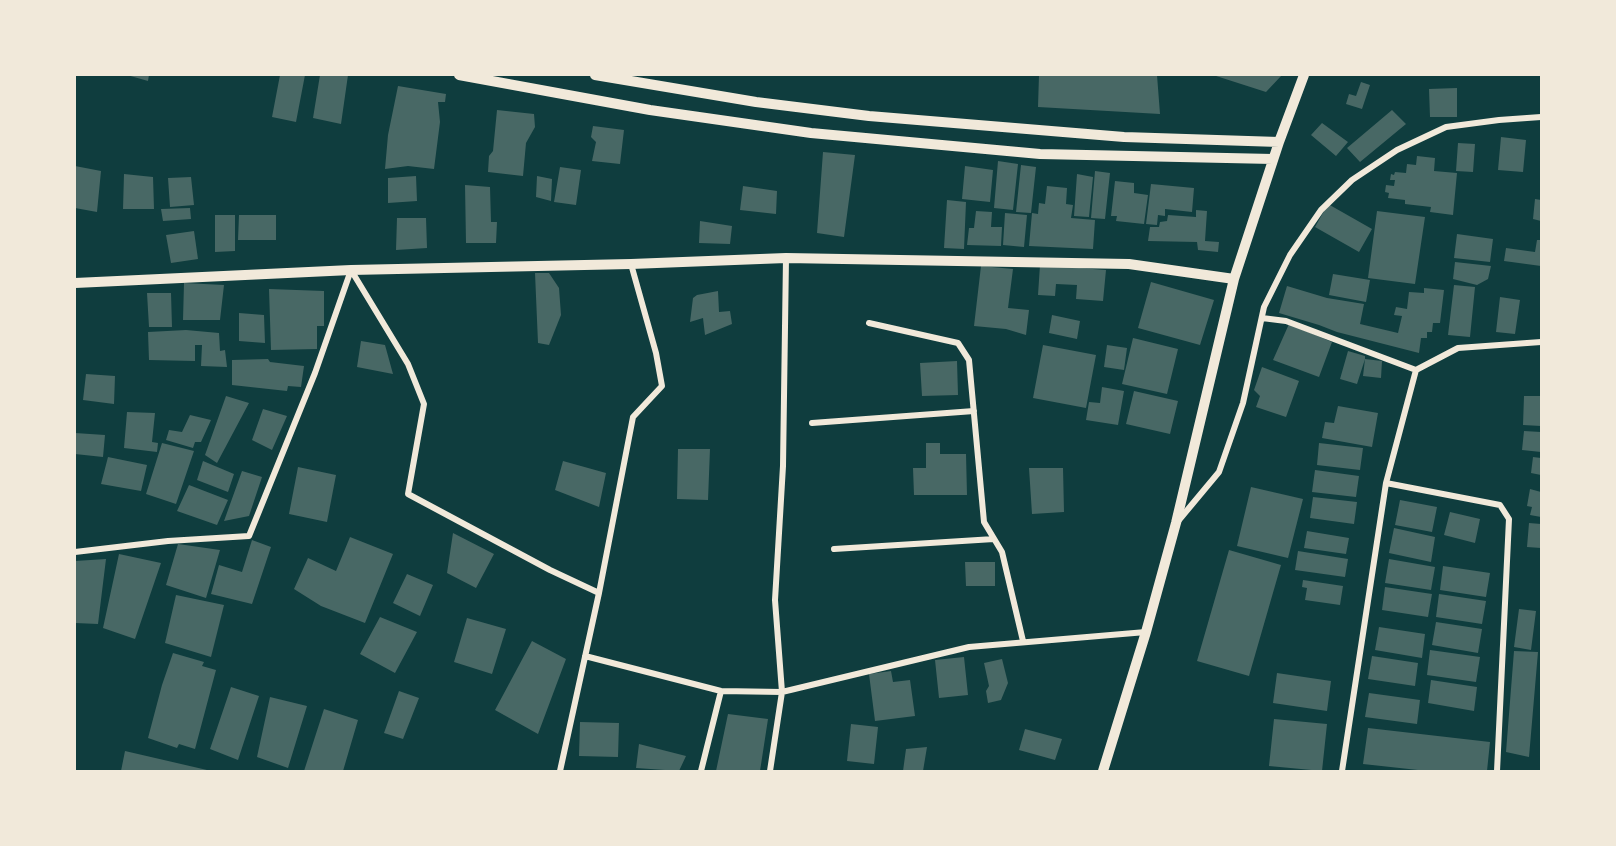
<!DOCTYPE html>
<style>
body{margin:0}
#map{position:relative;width:1616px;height:846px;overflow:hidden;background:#0f3d3e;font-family:"Archivo Narrow",sans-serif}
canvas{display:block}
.frame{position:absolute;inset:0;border:76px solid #f1e9da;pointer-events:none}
</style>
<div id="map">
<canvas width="1616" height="846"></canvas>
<div class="frame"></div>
</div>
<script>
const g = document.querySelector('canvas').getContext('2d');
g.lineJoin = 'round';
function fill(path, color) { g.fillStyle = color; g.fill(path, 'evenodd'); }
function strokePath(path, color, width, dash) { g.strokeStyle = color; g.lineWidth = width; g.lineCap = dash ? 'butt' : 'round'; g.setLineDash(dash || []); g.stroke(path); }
fill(new Path2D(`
 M127 75H149L148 81Z
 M280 75H305L296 122 272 117Z
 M320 75H348L341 124 313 118Z
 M1039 75H1157L1160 114 1038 107Z
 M1213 75H1282L1266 92Z
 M1361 82 1370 85 1362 109 1346 104 1349 94 1356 96Z
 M398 86 446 94 445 102H438L440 122 434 169 408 166 385 169 388 135Z
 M1457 88V117H1430L1429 89Z
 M497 110 534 114 535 127 526 143 523 176 488 172 489 156 493 151Z
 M1392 110 1406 124 1360 162 1347 148Z
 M1322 123 1348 142 1336 156 1311 135Z
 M593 126 624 130 620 164 592 161 596 142 591 137Z
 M1501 137 1526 140 1523 172 1498 170Z
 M1458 143 1475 144 1473 172 1456 171Z
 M823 152 855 155 844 237 817 233Z
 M1417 156 1435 158 1434 171 1457 173 1453 215 1430 212 1431 207 1405 204V200L1388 198 1389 193 1385 192 1386 185 1394 186 1395 180H1390L1391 174 1394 175 1395 172 1406 173 1407 164 1416 165Z
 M998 161 1018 164 1013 210 994 208Z
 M1021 165 1036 167 1031 213 1016 212Z
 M75 166 101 171 97 212 75 208Z
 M965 166 993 170 990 202 962 199Z
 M560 167 581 170 576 205 554 202Z
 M1095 171 1110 173 1105 219 1091 218Z
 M124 174 153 177 154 209H123Z
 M1077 174 1093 177 1089 217 1074 216Z
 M416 176 417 201 388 203V178Z
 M537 176 552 179 551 201 536 197Z
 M191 177 194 205 170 207 168 178Z
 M1115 181 1134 183V193L1148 195 1144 224 1116 221 1117 216H1111Z
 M1151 184 1194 188 1192 212 1165 209V216L1158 215 1157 225 1146 224Z
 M465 185 490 187 491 222H497L496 243H466Z
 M743 186 777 191 776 214 740 210Z
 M1047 186 1067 188 1066 204 1073 205 1071 218 1095 220 1093 249 1029 246 1032 213 1038 214 1039 203 1045 204Z
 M1535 199 1541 200V221L1533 219Z
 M947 200 966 202 964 249 944 248Z
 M1328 204 1372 229 1359 252 1315 227Z
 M190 208 191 219 163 221 161 209Z
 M1196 210 1207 211 1205 241 1219 242 1218 252 1198 250 1197 242 1148 241 1150 227H1159L1160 222 1167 221 1168 215 1196 217Z
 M976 211 992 212 991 227H1002L1001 246 967 245 969 228H974Z
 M1377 211 1425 217 1415 284 1368 278Z
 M1005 213 1027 215 1024 247 1003 245Z
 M215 215H235V251L215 252Z
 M239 215H276V240H238Z
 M397 218H426L427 248 396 250Z
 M700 221 732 226 730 244 699 243Z
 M194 231 198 259 171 263 166 235Z
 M1457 234 1493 239 1490 262 1454 258Z
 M1537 240H1541V266L1504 261 1506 248 1535 252Z
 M1455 262 1491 266 1488 279 1477 285 1453 279Z
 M1040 265 1106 270 1103 301 1076 299 1077 285 1056 284 1055 296 1038 295Z
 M981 266 1013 269 1008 308 1029 310 1026 335 1006 329 974 326Z
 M535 273H549L559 288 561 315 549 345 538 343Z
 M1333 274 1370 280 1366 302 1329 295Z
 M1151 282 1214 300 1200 345 1138 328Z
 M184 283 224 285 220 320H183Z
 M1454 285 1475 287 1470 337 1448 335Z
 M1287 286 1327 298 1364 304 1360 324 1398 333 1402 316 1394 315 1396 307 1407 309 1409 292 1424 293V288L1444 290 1440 323H1433L1432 332H1427V338H1421L1419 353 1337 332 1319 325 1279 313Z
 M269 289 324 291V326H317V349L271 350Z
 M718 291 719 312 730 311 732 324 705 335 703 318 690 322 693 298 697 295Z
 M147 293H171L172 327H149Z
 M1500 297 1520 300 1515 334 1496 332Z
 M239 313 264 315 265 343 239 341Z
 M1052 315 1080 321 1077 339 1049 333Z
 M1289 324 1332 342 1319 377 1273 360Z
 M186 330 219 333 220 351 225 350 227 367 201 366 202 345H195V361L149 360 148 332Z
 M1133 338 1178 349 1167 394 1122 384Z
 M361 341 385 345 393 374 357 367Z
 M1043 345 1096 355 1086 408 1033 398Z
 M1107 345 1127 348 1124 370 1104 367Z
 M1348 351 1365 356V359L1382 361 1381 378 1363 376 1365 359 1357 384 1340 379Z
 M268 359 270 362 304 366 301 387 288 386 287 391 232 385V360Z
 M957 361 958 395 922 396 920 363Z
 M1262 367 1299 381 1286 417 1256 407 1260 396 1254 390Z
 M86 374 115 376 114 404 83 400Z
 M1102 387 1124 391 1118 425 1086 420 1089 402 1100 403Z
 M1134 391 1178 401 1170 434 1126 424Z
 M226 396 249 403 217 463 205 455Z
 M1524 396H1541V426L1523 425Z
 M1338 406 1378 413 1372 447 1322 438 1325 422 1334 423Z
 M263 409 287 416 272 450 252 440Z
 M127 412 155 413 152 442 158 443 157 452 124 448Z
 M190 415 211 420 201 442H195L193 448 166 440 169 430 182 432Z
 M1524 431 1541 432V452L1522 450Z
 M75 433 105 435 103 457 75 454Z
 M162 443 194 451 176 504 146 494Z
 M926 443H940V454H966L967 495H914L913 468H926Z
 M1319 443 1363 448 1360 470 1317 465Z
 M678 449H710L708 500 677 499Z
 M108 457 147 465 141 491 101 484Z
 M1533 457 1541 458V475L1531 473Z
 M203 461 234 474 228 492 197 480Z
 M563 461 606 473 599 507 555 490Z
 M298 467 336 475 327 522 289 514Z
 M1029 468H1063L1064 512 1032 514Z
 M1315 470 1359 476 1356 497 1312 492Z
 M242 471 262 477 249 516 224 521Z
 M189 485 228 500 217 525 177 511Z
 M1251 487 1303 499 1288 558 1237 546Z
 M1530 489 1541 492V517L1530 515 1532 507 1527 506Z
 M1313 497 1357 502 1354 524 1310 518Z
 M1400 500 1437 507 1432 532 1395 525Z
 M1450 512 1480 519 1475 543 1444 535Z
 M1529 523 1541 524V548L1527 547Z
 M1394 528 1435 537 1431 562 1389 553Z
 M1307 531 1349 538 1346 554 1304 548Z
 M453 533 494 554 476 588 447 573Z
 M350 537 393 554 365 623 321 606 294 589 308 558 336 571Z
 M252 540 271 547 252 604 211 594 219 565 242 572Z
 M178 544 220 550 206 598 166 585Z
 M1229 550 1281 565 1249 676 1197 661Z
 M1298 551 1348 559 1345 577 1295 570Z
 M119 554 161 563 135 639 103 628Z
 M106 559 98 624 75 623V561Z
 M1389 559 1435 567 1431 590 1385 583Z
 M965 562H995V586H966Z
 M1443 566 1490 573 1486 597 1440 590Z
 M407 574 433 585 420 616 393 603Z
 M1303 580 1343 586 1340 605 1305 600 1307 588 1302 587Z
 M1385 587 1432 594 1428 617 1382 610Z
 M1439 594 1486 601 1482 624 1436 617Z
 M176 595 224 605 211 657 165 643Z
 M1519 609 1536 611 1531 650 1514 647Z
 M380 617 417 632 395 673 360 654Z
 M467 618 506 629 492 674 454 662Z
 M1436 622 1482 629 1478 653 1432 645Z
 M1379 627 1425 634 1422 658 1375 650Z
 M532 641 566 659 538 734 495 710Z
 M1430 650 1480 657 1476 682 1427 675Z
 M1514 651 1538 652 1529 757 1506 752Z
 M173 653 204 662 202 666 216 670 195 749 179 744 177 748 148 738 162 685Z
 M1372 656 1418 663 1415 686 1368 679Z
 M964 657 968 695 939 698 935 660Z
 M1002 659 1008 683 1001 700 988 703 986 691 989 686 984 663Z
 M891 671 893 682 910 680 915 716 875 721 869 674Z
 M1277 673 1331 681 1327 711 1273 703Z
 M1431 680 1477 687 1474 711 1428 703Z
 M231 687 259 696 238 760 210 749Z
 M399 691 419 698 403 739 384 733Z
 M1369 693 1420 700 1417 724 1365 717Z
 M270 697 307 706 288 768 257 757Z
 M324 709 358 720 343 771H304Z
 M728 714 768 719 760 771H716Z
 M1274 719 1327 724 1322 771 1269 766Z
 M580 722 619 723 618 757 579 756Z
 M851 724 878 727 874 764 847 761Z
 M1368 728 1490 742 1487 771H1427L1363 764Z
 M1025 729 1062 739 1055 760 1019 750Z
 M639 744 686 756 679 771 636 768Z
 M927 747 923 771H903L906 749Z
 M125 751 207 770V771H121Z`), '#486865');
strokePath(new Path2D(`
 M1262 318 1286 321 1416 370
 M869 323 958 343 969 360 984 522 1002 552 1023 641
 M812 423 974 411
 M1386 483 1500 505 1509 519 1497 771
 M1179 520 1219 472 1243 403 1264 307 1290 255 1321 210 1352 180 1397 150 1446 127 1499 120 1541 117
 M834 549 994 539
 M75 552 168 541 249 536 315 373 351 270 408 364 424 404 408 494 550 570 599 593
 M585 656 721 691 782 692 969 647 1146 632
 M560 771 599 593 633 417 662 386 656 353 631 264
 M701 771 721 691
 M770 771 782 692 775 600 783 466 786 258
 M1342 771 1386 483 1416 370 1458 348 1541 342`), '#f1e9da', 6);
strokePath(new Path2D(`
 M459 75 650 110 811 133 1040 154 1273 159
 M595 75 756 102 869 116 1124 137 1279 142
 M75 283 351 270 631 264 786 258 1129 264 1234 279
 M1103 771 1146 632 1176 523 1234 279 1279 142 1304 75`), '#f1e9da', 10);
</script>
